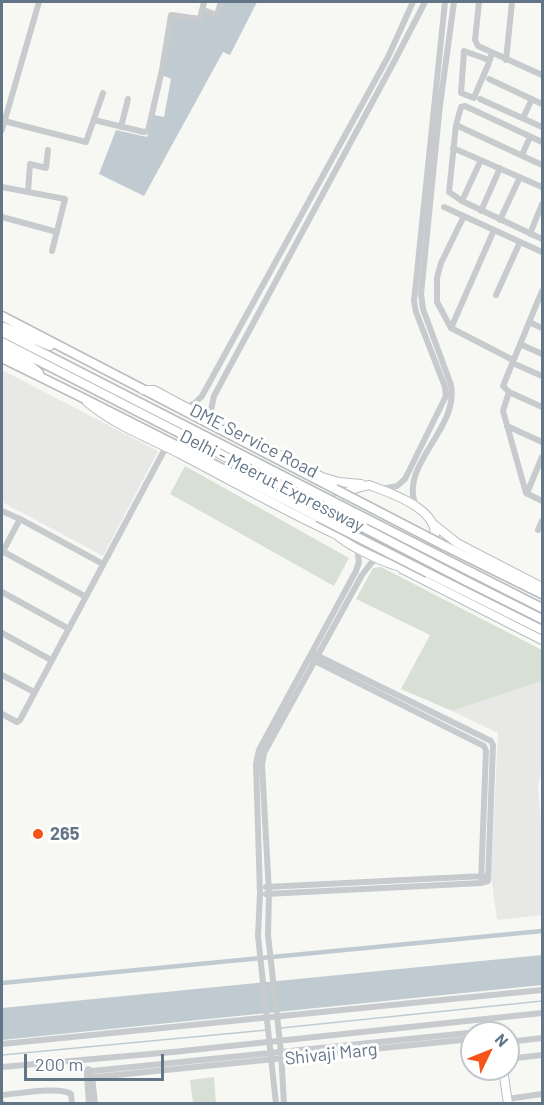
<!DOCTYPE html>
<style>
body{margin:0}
#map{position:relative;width:544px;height:1105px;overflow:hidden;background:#f7f8f4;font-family:Barlow,sans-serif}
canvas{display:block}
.frame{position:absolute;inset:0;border:3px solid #637688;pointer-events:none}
.north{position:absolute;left:460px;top:1021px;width:60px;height:60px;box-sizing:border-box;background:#fff;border:2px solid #c1c8cf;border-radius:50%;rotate:47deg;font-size:16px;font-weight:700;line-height:24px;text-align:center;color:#637688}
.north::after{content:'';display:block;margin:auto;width:21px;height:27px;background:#f45418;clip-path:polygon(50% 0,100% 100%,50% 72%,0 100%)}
.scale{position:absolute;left:24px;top:1054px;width:140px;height:27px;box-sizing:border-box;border:3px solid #637688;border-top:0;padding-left:8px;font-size:18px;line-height:21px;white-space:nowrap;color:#637688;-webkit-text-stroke:4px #fff;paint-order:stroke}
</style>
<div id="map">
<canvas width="544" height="1105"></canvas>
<div class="frame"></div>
<div class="north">N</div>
<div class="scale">200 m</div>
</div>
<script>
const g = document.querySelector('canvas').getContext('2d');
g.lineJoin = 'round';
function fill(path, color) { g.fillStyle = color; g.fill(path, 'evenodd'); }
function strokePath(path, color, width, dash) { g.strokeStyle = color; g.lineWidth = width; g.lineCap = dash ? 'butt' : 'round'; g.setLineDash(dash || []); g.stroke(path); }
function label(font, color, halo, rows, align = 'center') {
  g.font = font + ' Barlow,sans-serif'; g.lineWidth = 6; g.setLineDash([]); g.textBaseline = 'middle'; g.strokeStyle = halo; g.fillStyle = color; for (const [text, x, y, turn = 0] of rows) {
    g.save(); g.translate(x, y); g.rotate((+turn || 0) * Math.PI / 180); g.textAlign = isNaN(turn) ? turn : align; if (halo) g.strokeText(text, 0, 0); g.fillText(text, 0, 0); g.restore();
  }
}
fill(new Path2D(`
 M2 370 158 451 103 556 2 502Z
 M542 681V765L538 789 542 832V915L497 920 491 876 498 733 452 711Z`), '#e8e9e7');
fill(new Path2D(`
 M185 466 349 558 334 586 170 494Z
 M381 567 542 650V681L452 711 401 689 430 635 356 599 373 568Z
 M214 1077 216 1103H193L190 1080Z`), '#d8e0d5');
fill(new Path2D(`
 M219 2H257L230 55 223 52 144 196 99 174 116 130 147 137 154 115 164 117 171 79 162 75 171 12 203 18 204 9 215 13Z
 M542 955V985L2 1040V1008Z`), '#c0cbd1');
strokePath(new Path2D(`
 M281 1028 542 1001
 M2 1055 267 1030`), '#c0cbd1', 1.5);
strokePath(new Path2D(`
 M2 983 542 931`), '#c0cbd1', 4.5);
const major = new Path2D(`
 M143 390H154L208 419
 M87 402C115 426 150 438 182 455 234 482 284 511 337 535
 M227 428 322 477 339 482 361 484
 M369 485C391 493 446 511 433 544 431 548 430 553 427 556 421 563 413 568 403 567 389 566 347 545 337 535 326 524 331 503 343 494 351 489 359 487 369 485Z
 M433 524 457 543 542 587
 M402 569 542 640
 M503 1069 508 1104`);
const highway = new Path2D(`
 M2 316 335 489
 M4 327 50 346
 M2 332 328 499
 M2 342 324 507
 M2 349 31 366 39 373
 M2 358 79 396 318 517
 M445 546 542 594
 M471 572 542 608
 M428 573 542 630
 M466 581 542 619`);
strokePath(major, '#babec2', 10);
strokePath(highway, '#b9bdc0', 11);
strokePath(new Path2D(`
 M479 2 475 40 478 46 542 75
 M203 10 217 15 221 2
 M489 60 464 51 461 93 474 98 475 95 488 65 492 53
 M506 60 512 2
 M489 79 542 104
 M480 99 542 127
 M523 118 532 99
 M94 120 144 132 148 131 162 70 171 15 200 19 204 2
 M4 121 86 142 103 93
 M456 125 542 165
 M121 127 128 99
 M2 130 39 2
 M542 142 465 106 461 107 456 125 449 192 462 201 542 239
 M453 148 542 187
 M522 155 530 137
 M2 187 65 199 52 251
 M28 192 30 164 46 168 48 150
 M462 201 481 160
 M444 207 542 252
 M481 211 500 168
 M464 216 441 263 437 278V302L451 328 513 360
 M2 217 57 232
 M500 220 520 177
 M530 234 542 204
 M542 291 503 386 509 392 542 407
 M496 295 520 242
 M529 322 542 328
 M451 328 494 230
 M520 344 542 354
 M517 365 542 376
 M509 392 503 411 526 493 542 501
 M187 407 195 403 202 396 388 57 413 2
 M209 419 214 396 395 60 425 2
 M507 426 542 442
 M382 489 397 486 405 479 446 396 445 387 416 312 414 301 445 2
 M527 493 542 457
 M416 506C398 465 459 430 451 385L423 309 421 294 440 105 454 2
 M2 511 20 519 103 564
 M538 530 542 521
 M2 551 86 597
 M2 553 20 519
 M2 592 69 629
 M2 633 51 660
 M313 660 484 746 486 751 481 883
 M2 675 34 692
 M2 714 17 722 20 720 166 447
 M266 887 484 876
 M266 894 481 883 488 881 493 745 491 741 314 654
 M508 1042 542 1038
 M2 1044 542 990
 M508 1059 542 1055
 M2 1067 173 1052 542 1013
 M87 1072 88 1069 92 1071 498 1030
 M87 1074 89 1104
 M92 1076 95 1104
 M87 1078 472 1039
 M2 1095C18 1094 59 1086 71 1094L72 1104
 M507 1099 542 1094
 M2 1103V1104
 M276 1104 258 936 260 894 256 764 259 750 356 571 359 562 357 548
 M284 1104 281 1052 268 935 269 893 262 765 264 753 362 575 372 562 379 559`), '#c7cbce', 6);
strokePath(major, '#fff', 8);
strokePath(highway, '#fff', 8);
const highwayBridge = new Path2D(`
 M335 489 445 546
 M328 499 471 572
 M324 507 466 581
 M318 517 428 573`);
strokePath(highwayBridge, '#b9bdc0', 11, []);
strokePath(highwayBridge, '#fff', 8);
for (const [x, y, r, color] of [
 [38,834,6,"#f45418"]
]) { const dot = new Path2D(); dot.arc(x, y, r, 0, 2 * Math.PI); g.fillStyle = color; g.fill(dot); strokePath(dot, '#fff', 2); }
label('18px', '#637688', '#fff', [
 ["DME Service Road",254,441,27],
 ["Delhi - Meerut Expressway",272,481,27],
 ["Shivaji Marg",331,1054,-6]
]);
label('bold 18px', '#637688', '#fff', [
 ["265",50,834]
], 'left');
</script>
